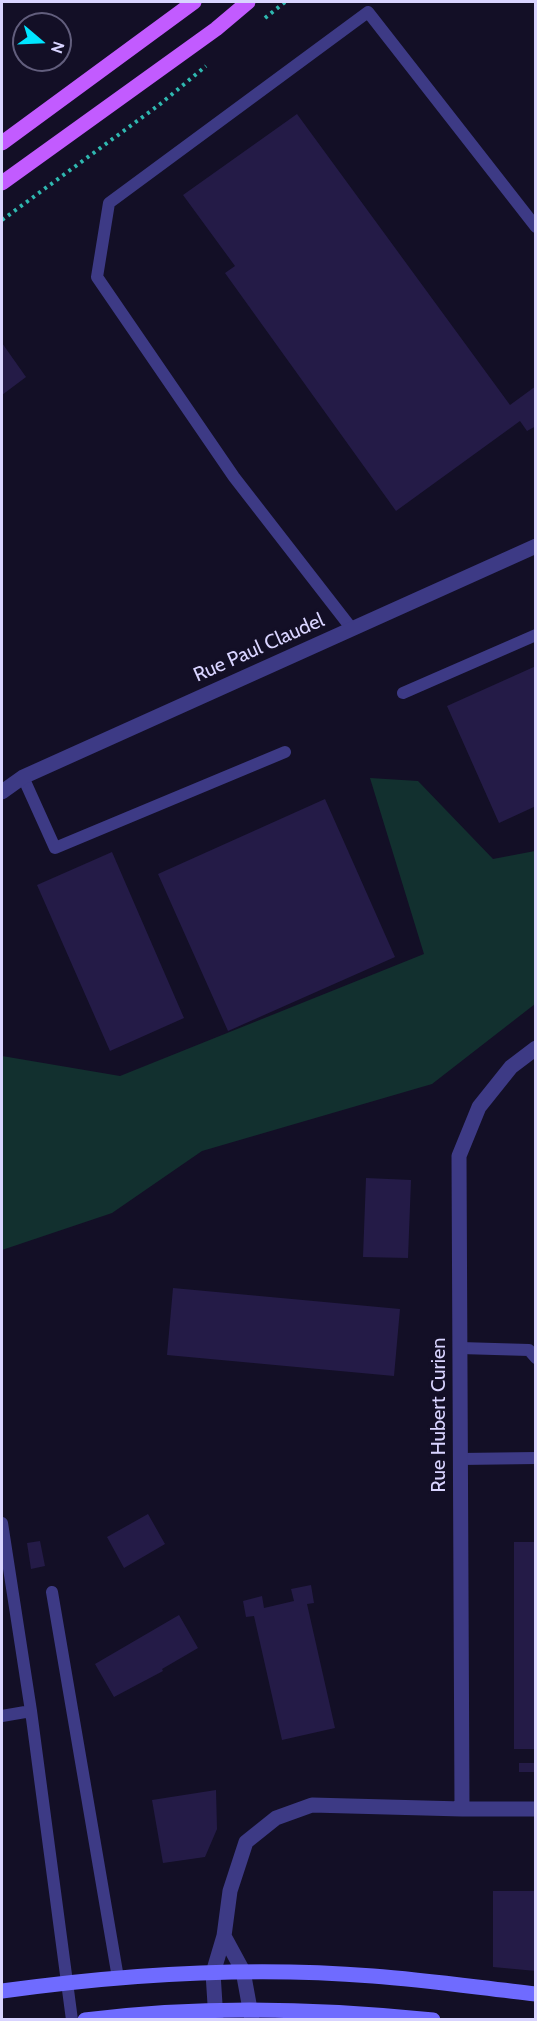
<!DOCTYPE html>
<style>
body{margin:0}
#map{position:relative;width:537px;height:2021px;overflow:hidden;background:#130f26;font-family:Cabin,sans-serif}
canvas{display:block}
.frame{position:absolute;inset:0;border:3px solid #d9d4ff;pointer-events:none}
.north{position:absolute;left:12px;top:12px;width:60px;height:60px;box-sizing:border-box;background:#130f26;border:2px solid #625e7d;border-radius:50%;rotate:109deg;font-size:16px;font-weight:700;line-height:24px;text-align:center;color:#d9d4ff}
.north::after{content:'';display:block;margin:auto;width:21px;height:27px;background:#00e5ff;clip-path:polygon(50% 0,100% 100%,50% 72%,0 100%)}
</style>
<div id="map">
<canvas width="537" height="2021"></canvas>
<div class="frame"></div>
<div class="north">N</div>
</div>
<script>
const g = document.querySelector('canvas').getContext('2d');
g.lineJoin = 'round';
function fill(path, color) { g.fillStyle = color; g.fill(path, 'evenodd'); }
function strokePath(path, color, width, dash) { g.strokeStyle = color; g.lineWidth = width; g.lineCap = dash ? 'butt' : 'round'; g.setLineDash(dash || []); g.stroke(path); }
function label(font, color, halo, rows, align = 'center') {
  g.font = font + ' Cabin,sans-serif'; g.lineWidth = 6; g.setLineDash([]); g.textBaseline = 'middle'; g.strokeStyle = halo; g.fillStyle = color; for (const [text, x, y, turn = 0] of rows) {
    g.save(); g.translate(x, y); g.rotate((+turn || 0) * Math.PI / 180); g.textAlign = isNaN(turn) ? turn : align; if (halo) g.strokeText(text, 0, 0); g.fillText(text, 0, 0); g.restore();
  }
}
fill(new Path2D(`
 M370 778 418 781 493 859 535 851V1004L432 1084 202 1151 112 1213 2 1250V1056L120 1076 424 954Z`), '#12302f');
fill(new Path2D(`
 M297 114 510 405 536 386V426L527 431 520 421 396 511 225 273 235 266 183 195Z
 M2 343 26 377 2 395Z
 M536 666V806L499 823 447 706Z
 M325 799 395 957 228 1031 158 874Z
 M112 852 184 1018 110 1051 37 885Z
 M366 1178 411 1180 408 1258 363 1257Z
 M173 1288 400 1309 394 1376 167 1355Z
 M148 1514 165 1544 124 1568 107 1537Z
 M40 1541 45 1566 31 1569 27 1543Z
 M514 1542H536V1749H514Z
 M311 1585 314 1603 307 1604 335 1728 282 1740 254 1616 246 1617 243 1601 262 1596 264 1608 294 1601 291 1589Z
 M179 1615 198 1648 162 1669 163 1671 114 1697 95 1664Z
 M519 1763H536V1772H519Z
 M216 1790 217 1829 205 1857 163 1863 152 1800Z
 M493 1891H536V1971L493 1967Z`), '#241b47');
strokePath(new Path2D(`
 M265 18 285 2
 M2 220 159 105 206 66`), '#2fb8b0', 4, [3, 4.5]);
strokePath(new Path2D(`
 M352 629 234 477 97 277 109 203 368 12 536 227
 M403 693 536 635
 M23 777 55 848 285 752
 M460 1348 529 1350 536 1358
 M460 1459 536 1458
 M2 1523 31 1711 72 2020
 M52 1592 118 1978
 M2 1716 31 1711`), '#3d3a85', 12);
strokePath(new Path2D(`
 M536 1048 511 1067 479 1107 459 1156 462 1809H536
 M224 1936 243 1971 252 2020
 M216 2020 213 1973 224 1936 230 1891 246 1842 276 1818 312 1805 462 1809`), '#3d3a85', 15);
strokePath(new Path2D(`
 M2 792 23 777 536 546`), '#3d3a85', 15);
strokePath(new Path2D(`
 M2 1991C124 1974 250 1966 373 1976 427 1980 481 1988 536 1994
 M85 2020C200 2005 318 2008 433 2020`), '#6f6bff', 15);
strokePath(new Path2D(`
 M2 143 194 2
 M2 183 216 29 248 2`), '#c25bff', 15);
label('20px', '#d9d4ff', '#130f26', [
 ["Rue Paul Claudel",259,648,-24],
 ["Rue Hubert Curien",439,1415,-90]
]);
</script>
